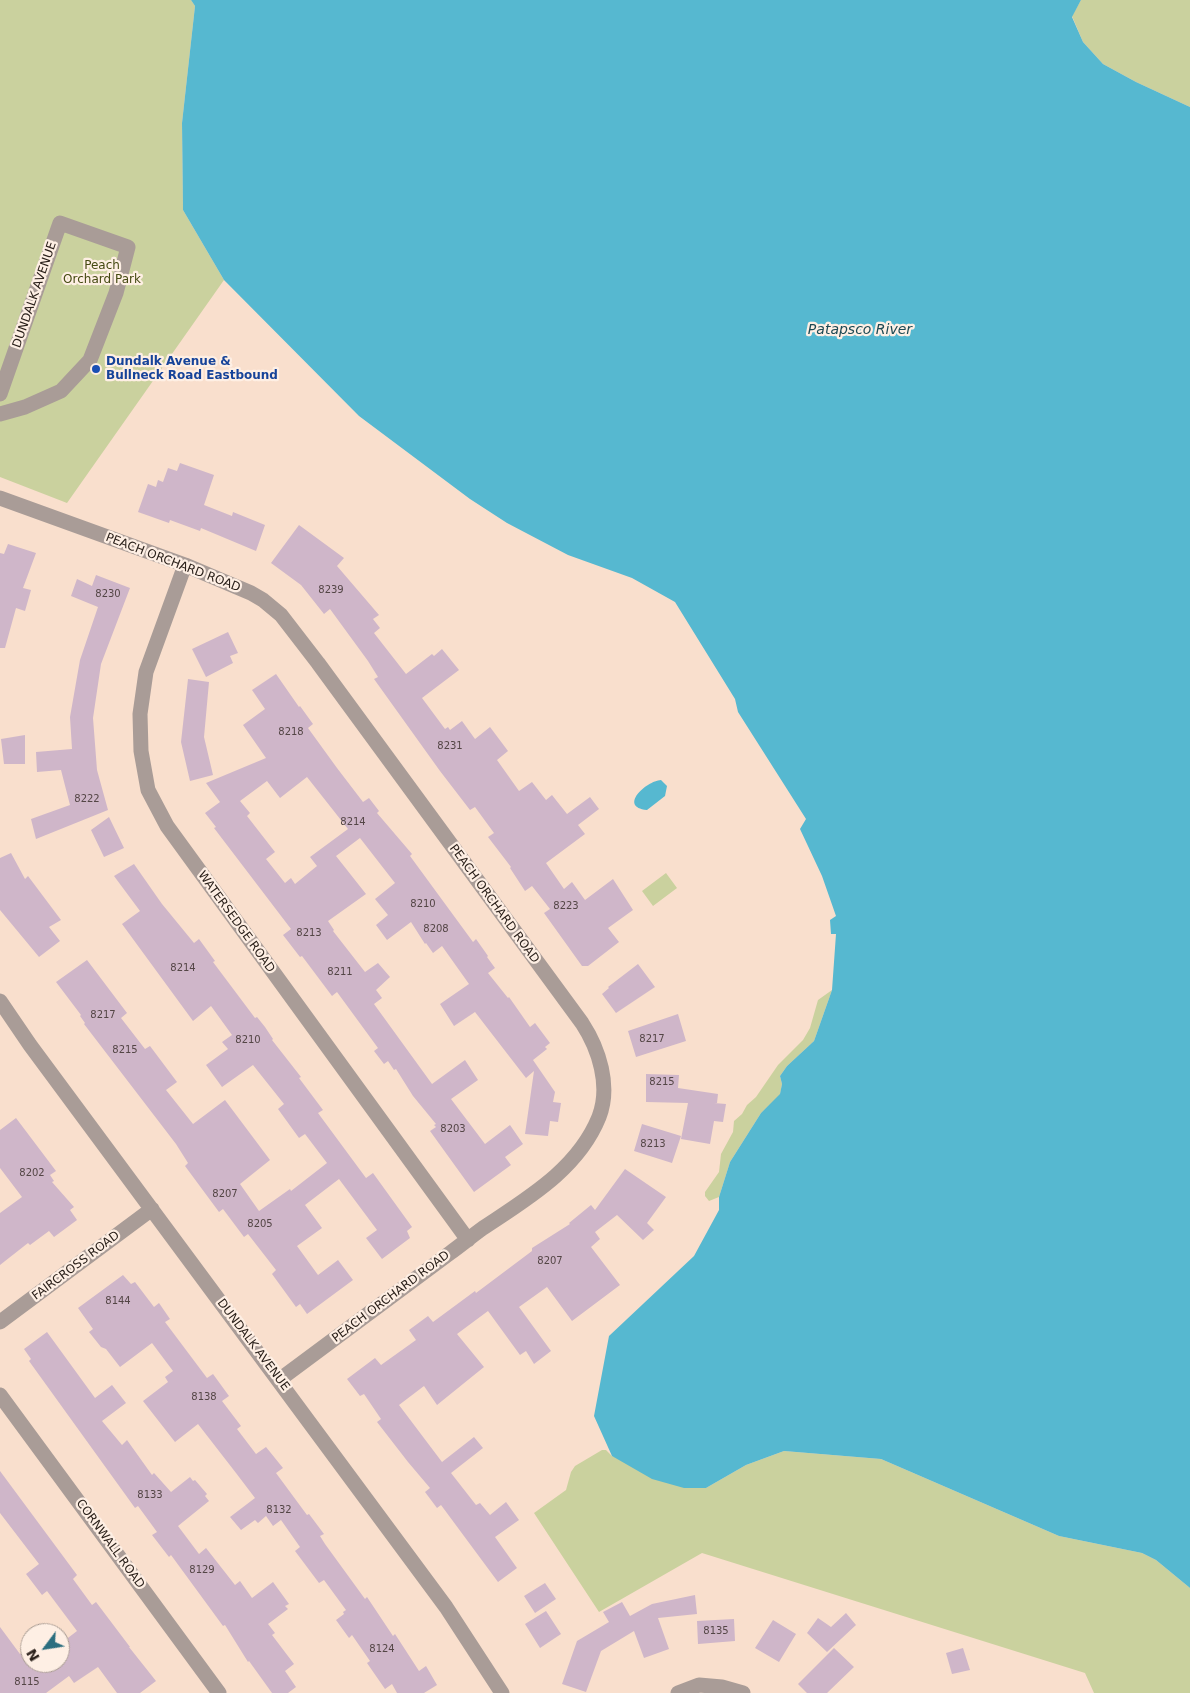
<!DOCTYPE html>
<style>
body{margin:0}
#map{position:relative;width:1190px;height:1693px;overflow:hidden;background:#f9dfcd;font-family:"DejaVu Sans",sans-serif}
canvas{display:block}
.north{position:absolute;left:20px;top:1623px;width:50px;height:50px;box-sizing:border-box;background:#feefe4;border:1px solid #aa9d94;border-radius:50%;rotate:239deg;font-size:14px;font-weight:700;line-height:20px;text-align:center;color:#2b211b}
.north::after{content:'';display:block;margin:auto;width:18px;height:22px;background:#2b6e7f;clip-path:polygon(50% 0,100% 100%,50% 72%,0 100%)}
</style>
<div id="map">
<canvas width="1190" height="1693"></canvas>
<div class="north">N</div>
</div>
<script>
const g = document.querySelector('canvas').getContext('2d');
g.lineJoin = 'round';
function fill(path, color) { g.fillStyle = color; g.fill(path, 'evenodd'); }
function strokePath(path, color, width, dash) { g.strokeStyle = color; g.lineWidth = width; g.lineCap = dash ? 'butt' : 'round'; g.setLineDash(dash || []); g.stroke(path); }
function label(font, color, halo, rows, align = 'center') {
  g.font = font + ' "DejaVu Sans",sans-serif'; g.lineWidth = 4.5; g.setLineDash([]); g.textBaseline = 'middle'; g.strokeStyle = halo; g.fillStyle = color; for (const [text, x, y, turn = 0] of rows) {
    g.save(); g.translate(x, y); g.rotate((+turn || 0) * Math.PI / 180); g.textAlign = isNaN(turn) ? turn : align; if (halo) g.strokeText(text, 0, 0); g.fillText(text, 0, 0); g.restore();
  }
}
fill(new Path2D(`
 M0 0H191L195 6 182 123 183 210 224 280 67 503 0 477Z
 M1081 0H1190V107L1136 82 1103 64 1083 42 1072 16Z
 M666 873 677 888 653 906 642 891Z
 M832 990 814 1041 787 1066 780 1076 782 1084 780 1095 761 1113 730 1162 719 1197 709 1201 705 1196V1192L719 1172 721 1154 733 1132 734 1121 742 1114 747 1105 756 1097 778 1065 803 1040 810 1028 818 1000Z
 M602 1450H606L612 1456 706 1488 746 1465 784 1451 881 1459 1059 1536 1142 1553 1156 1560 1190 1588V1693H1094L1085 1673 702 1553 599 1612 534 1513 566 1490 571 1472 575 1466Z`), '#cad19e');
fill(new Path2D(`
 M191 0H1081L1072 17 1083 42 1103 64 1136 82 1190 107V1588L1156 1560 1142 1553 1059 1536 881 1459 784 1451 746 1465 706 1488H684L652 1479 612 1456 594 1416 609 1336 694 1256 719 1210V1197L730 1162 761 1113 780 1094 782 1084 780 1076 787 1066 814 1041 832 990 836 934H831L830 920 836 916 822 876 800 829 806 819 738 712 735 699 675 602 632 578 568 555 507 523 470 499 359 416 224 280 183 210 182 123 195 6Z
 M661 780 667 786 665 796 647 810C618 807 646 781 661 780Z`), '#56b8d0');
fill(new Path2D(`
 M180 463 214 475 204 505 232 516 233 512 265 525 256 551 201 528 200 531 170 520 169 523 138 512 148 484 156 487 158 480 163 482 168 468 177 471Z
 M299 525 344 558 337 566 379 615 373 619 380 628 374 633 406 674 432 654 434 656 442 649 459 670 422 698 445 729 448 727 450 730 462 721 475 739 490 727 508 751 497 760 519 791 532 782 546 800 552 795 567 814 590 797 599 809 578 825 585 834 546 863 564 889 572 882 585 900 613 879 633 910 608 928 619 942 588 966H582L544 913 550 909 532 886 525 891 510 868 511 867 488 837 494 833 475 807 470 810 440 771 374 679 378 677 368 661 330 609 324 614 301 585 271 563Z
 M8 544 36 553 23 588 31 590 25 611 16 608 5 648H0V553L4 554Z
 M96 575 130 588 101 664 93 718 97 770 108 810 36 839 31 819 70 805 61 770 37 772 36 752 72 749 70 717 80 660 98 607 71 596 77 579 92 586Z
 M228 632 238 653 230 656 233 663 206 677 192 649Z
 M276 674 299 707 300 706 313 724 308 728 337 768 363 802 369 798 379 811 377 813 412 854 410 856 473 942 476 939 488 956 487 957 495 968 488 973 508 998 509 997 530 1027 535 1023 550 1043 545 1047 547 1049 533 1060 555 1092 553 1102 561 1103 558 1122 550 1121 548 1136 525 1134 534 1071 526 1078 475 1012 454 1026 440 1004 469 984 442 946 433 953 426 943 425 944 411 922 387 940 376 925 388 915 375 899 395 883 360 838 336 856 366 894 328 921 334 930 333 931 365 972 378 963 390 977 376 990 382 998 374 1004 432 1084 465 1060 478 1080 451 1099 485 1144 510 1125 523 1144 505 1157 511 1165 474 1192 430 1131 436 1127 434 1125 436 1124 413 1096 396 1069 394 1070 388 1061 384 1064 374 1051 378 1048 337 992 332 996 302 956 300 957 283 935 291 929 214 828 216 827 205 813 220 802 206 783 266 758 243 725 265 709 252 690ZM307 777 348 829 310 857 317 866 295 884 291 878 285 883 266 859 275 852 247 816 250 813 240 801 267 781 280 798Z
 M188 679 209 682 204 737 213 775 190 781 181 742Z
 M25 735V764H4L1 739Z
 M109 817 124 848 104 857 91 830Z
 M11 853 25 879 28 876 61 920 49 927 60 941 39 957 0 910V858Z
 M134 864 162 904 194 943 199 939 215 961 213 962 255 1018 257 1017 265 1027 273 1039 272 1040 301 1077 299 1078 323 1110 318 1113 366 1178 373 1173 412 1227 407 1231 410 1238 382 1259 366 1238 377 1230 339 1179 305 1205 322 1228 297 1246 318 1275 338 1260 353 1280 307 1314 300 1304 296 1307 272 1274 276 1270 248 1234 244 1237 223 1209 219 1212 185 1166 188 1163 176 1144 84 1024 85 1023 80 1016 81 1015 56 982 87 960 127 1013 121 1018 145 1049 150 1046 177 1082 166 1090 193 1124 225 1100 270 1160 240 1184 259 1211 290 1189 291 1191 327 1163 305 1134 299 1138 278 1109 284 1104 253 1065 222 1087 206 1065 228 1049 222 1042 232 1035 211 1006 193 1021 122 924 140 911 114 876Z
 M638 964 655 987 616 1013 602 994 609 988 608 987Z
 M678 1014 686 1041 636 1057 628 1031Z
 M646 1074 679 1075 678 1088 718 1094 717 1103H714L726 1104 723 1122 714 1121 710 1144 681 1139 688 1103 646 1102Z
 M16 1118 56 1171 50 1175 54 1181 52 1182 74 1207 70 1210 77 1220 54 1237 49 1231 30 1245 28 1243 0 1265V1213L22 1197 0 1168V1130Z
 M642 1124 681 1136 672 1163 634 1151Z
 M625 1169 666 1197 647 1223 654 1230 643 1240 617 1215 595 1232 600 1239 591 1247 620 1285 572 1321 547 1287 519 1307 551 1351 534 1364 526 1351 520 1355 488 1311 457 1334 484 1367 437 1405 424 1386 399 1405 442 1462 474 1437 483 1448 451 1473 476 1505 480 1503 490 1515 506 1502 519 1520 495 1537 517 1568 498 1582 441 1505 437 1508 425 1492 430 1488 408 1462 377 1422 381 1419 364 1394 360 1396 347 1379 375 1358 381 1365 416 1340 409 1330 428 1316 433 1322 475 1291 476 1293 532 1251V1248L570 1224 569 1223 591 1205 595 1210Z
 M123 1275 131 1284 135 1282 154 1307 159 1303 170 1319 165 1322 207 1378 213 1374 229 1396 222 1401 241 1426 237 1429 256 1454 266 1447 283 1468 276 1473 307 1515 309 1514 324 1534 320 1536 325 1544 365 1599 367 1597 393 1636 395 1634 419 1671 426 1666 437 1685 424 1693H397L392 1684 385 1689 367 1663 370 1661 352 1635 349 1638 336 1620 344 1614 343 1612 346 1610 324 1580 319 1583 295 1551 300 1547 281 1520 273 1526 266 1516 258 1523 255 1520 241 1530 230 1517 255 1498 236 1473 198 1424 175 1442 143 1401 168 1382 165 1377 173 1371 152 1343 120 1367 106 1349 101 1347 89 1332 93 1329 78 1308Z
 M47 1332 95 1398 112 1385 126 1403 102 1421 122 1445 127 1440 152 1475 154 1473 171 1492 190 1477 193 1481 195 1480 207 1494 205 1496 209 1501 178 1526 199 1554 206 1548 235 1585 240 1581 252 1598 273 1582 289 1604 285 1606 288 1609 268 1624 275 1633 272 1635 294 1664 285 1671 296 1687 288 1693H272L249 1661 248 1662 225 1625 223 1626 171 1555 169 1557 152 1535 157 1532 138 1506 135 1508 29 1361 31 1359 24 1349Z
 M0 1471 77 1575 73 1579 92 1605 96 1602 130 1647H129L156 1681 140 1693H117L98 1667 74 1683 69 1676 46 1693H0V1627L20 1654 30 1647V1663H60V1644L77 1631 47 1591 42 1595 26 1574 39 1564 0 1513Z
 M545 1583 556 1599 535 1613 524 1596Z
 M695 1595 697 1614 658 1618 669 1649 644 1658 634 1631 601 1651 586 1692 562 1684 577 1641 609 1622 603 1612 622 1602 630 1616 652 1604Z
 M546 1611 561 1634 540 1648 525 1624Z
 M846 1613 856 1625 827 1652 807 1633 818 1618 831 1627Z
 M734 1619 735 1641 698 1644 697 1621Z
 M773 1620 796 1634 779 1662 755 1648Z
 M834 1648 854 1667 827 1693H807L798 1684Z
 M963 1648 970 1670 952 1674 946 1653Z`), '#cfb6c9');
strokePath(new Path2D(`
 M0 394 60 223 128 247 116 293 90 360 61 391 25 407 0 414
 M0 498 185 565 251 593 263 600 281 615 318 663 582 1023C599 1049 611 1086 599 1117 578 1169 528 1198 483 1228 472 1236 461 1245 450 1253 393 1295 336 1338 279 1380
 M185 565 146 672 140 714 141 751 148 790 167 826 468 1240
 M0 1001 30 1045 446 1607 502 1693
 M0 1322 152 1209
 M0 1395 219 1693
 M678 1693 699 1685 722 1687 743 1693`), '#a99c97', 15);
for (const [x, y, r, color] of [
 [96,369,5,"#1a4fb4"]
]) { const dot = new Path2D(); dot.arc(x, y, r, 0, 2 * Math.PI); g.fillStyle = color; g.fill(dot); strokePath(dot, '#feefe4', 2); }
label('10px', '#544646', null, [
 ["8239",331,590],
 ["8230",108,594],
 ["8218",291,732],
 ["8231",450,746],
 ["8222",87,799],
 ["8214",353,822],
 ["8210",423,904],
 ["8223",566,906],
 ["8208",436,929],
 ["8213",309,933],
 ["8214",183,968],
 ["8211",340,972],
 ["8217",103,1015],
 ["8217",652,1039],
 ["8210",248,1040],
 ["8215",125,1050],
 ["8215",662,1082],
 ["8203",453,1129],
 ["8213",653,1144],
 ["8202",32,1173],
 ["8207",225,1194],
 ["8205",260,1224],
 ["8207",550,1261],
 ["8144",118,1301],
 ["8138",204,1397],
 ["8133",150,1495],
 ["8132",279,1510],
 ["8129",202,1570],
 ["8135",716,1631],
 ["8124",382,1649],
 ["8115",27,1682]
]);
label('12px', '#454a12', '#feefe4', [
 ["Peach",102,266],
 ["Orchard Park",102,280]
]);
label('12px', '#2b211b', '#feefe4', [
 ["DUNDALK AVENUE",35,295,-71],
 ["PEACH ORCHARD ROAD",173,563,21],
 ["PEACH ORCHARD ROAD",494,904,54],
 ["WATERSEDGE ROAD",236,922,54],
 ["FAIRCROSS ROAD",76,1266,-37],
 ["PEACH ORCHARD ROAD",391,1297,-37],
 ["DUNDALK AVENUE",253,1345,53],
 ["CORNWALL ROAD",110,1544,54]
]);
label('bold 12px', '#164399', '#feefe4', [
 ["Dundalk Avenue &",106,362],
 ["Bullneck Road Eastbound",106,376]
], 'left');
label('italic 14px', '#1e4954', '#feefe4', [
 ["Patapsco River",860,330]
]);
</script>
